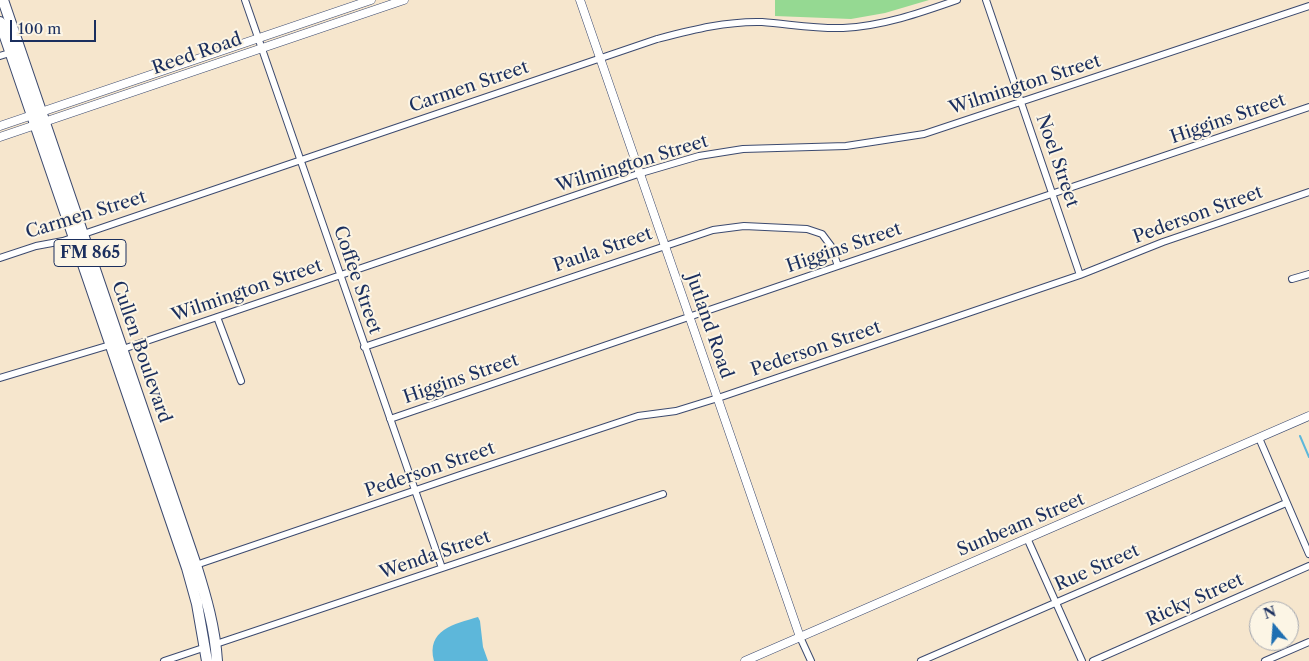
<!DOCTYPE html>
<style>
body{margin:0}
#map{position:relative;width:1309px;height:661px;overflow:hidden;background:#f6e6cd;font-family:"Libre Caslon Text",serif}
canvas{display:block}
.north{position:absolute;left:1249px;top:601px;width:50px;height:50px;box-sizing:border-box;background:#fcf5e5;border:1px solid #a2a6af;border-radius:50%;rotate:342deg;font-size:14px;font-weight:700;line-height:20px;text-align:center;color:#1b2f5e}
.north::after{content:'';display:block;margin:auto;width:18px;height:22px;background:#1f6fb2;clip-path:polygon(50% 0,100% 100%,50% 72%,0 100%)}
.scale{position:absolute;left:10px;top:20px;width:86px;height:22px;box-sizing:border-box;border:2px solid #1b2f5e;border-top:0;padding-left:6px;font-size:15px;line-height:18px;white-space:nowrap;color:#1b2f5e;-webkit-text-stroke:4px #fcf5e5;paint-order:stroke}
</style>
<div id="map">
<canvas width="1309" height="661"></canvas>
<div class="north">N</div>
<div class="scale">100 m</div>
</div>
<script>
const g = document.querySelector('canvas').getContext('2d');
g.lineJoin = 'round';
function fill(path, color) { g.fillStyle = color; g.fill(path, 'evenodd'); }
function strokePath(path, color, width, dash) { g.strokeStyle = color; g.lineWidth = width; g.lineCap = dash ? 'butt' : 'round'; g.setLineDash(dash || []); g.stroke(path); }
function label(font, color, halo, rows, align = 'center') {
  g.font = font + ' "Libre Caslon Text",serif'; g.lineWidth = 4; g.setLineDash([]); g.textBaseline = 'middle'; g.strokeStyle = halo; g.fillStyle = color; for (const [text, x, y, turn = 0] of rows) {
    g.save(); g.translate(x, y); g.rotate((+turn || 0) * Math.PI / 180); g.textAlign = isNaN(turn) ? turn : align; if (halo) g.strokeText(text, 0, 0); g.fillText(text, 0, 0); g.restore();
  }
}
fill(new Path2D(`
 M775 0H929L885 13 851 19 775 16Z`), '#95d992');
fill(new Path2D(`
 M478 617 480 621 483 647 488 661H434C426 630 454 624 478 617Z`), '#5db7da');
strokePath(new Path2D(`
 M1300 436 1309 457`), '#5db7da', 2);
const minor = new Path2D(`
 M245 0 442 568
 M986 0 1080 275
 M0 56 13 52
 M0 258 36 246 63 241 657 39C692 30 726 21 762 22 789 24 816 29 843 28 883 26 920 13 957 0
 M1292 279 1309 274
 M217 317 241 381
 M364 347 713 230 744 226 807 229 822 234 831 246 838 266
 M0 378 110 345 123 349 641 173 699 156 743 149 846 146 924 134 1309 6
 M390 419 838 266 1309 107
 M1259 438 1309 554
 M1027 538 1082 661
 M193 566 460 475 638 416 676 411 718 398 1080 275 1163 242 1309 192
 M800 637 811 661
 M216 644 663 494
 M164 661 206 647
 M921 661 1286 503
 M1093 661 1309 566
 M1265 661 1309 642`);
const tertiary = new Path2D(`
 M580 0 800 637
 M0 126 371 0
 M0 137 404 0
 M745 661 1309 416`);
const primary = new Path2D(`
 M3 0 196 565C206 597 215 628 217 661
 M0 22 187 568 197 604 207 661`);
strokePath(minor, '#3c4a6f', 8);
strokePath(tertiary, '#3c4a6f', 9);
strokePath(primary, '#3c4a6f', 12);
strokePath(minor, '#fff', 6);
strokePath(tertiary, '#fff', 8);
strokePath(primary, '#fff', 10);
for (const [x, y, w] of [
 [90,253,72]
]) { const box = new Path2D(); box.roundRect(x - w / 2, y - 13.5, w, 27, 4); g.fillStyle = '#fcf5e5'; g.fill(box); strokePath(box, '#1b2f5e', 1); }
label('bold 16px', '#1b2f5e', null, [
 ["FM 865",90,253]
]);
label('18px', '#1b2f5e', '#fcf5e5', [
 ["Reed Road",197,54,-19],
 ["Wilmington Street",1025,85,-18],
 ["Carmen Street",469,87,-19],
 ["Higgins Street",1228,119,-19],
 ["Noel Street",1057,161,71],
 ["Wilmington Street",632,164,-17],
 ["Carmen Street",86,215,-17],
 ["Pederson Street",1198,215,-20],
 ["Higgins Street",844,248,-19],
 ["Paula Street",603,250,-19],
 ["Coffee Street",357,280,71],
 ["Wilmington Street",247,291,-19],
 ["Jutland Road",709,326,71],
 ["Pederson Street",816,349,-19],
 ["Cullen Boulevard",141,352,71],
 ["Higgins Street",461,379,-19],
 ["Pederson Street",430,470,-19],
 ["Sunbeam Street",1021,525,-23],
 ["Wenda Street",435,555,-19],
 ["Rue Street",1097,568,-24],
 ["Ricky Street",1195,600,-24]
]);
</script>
